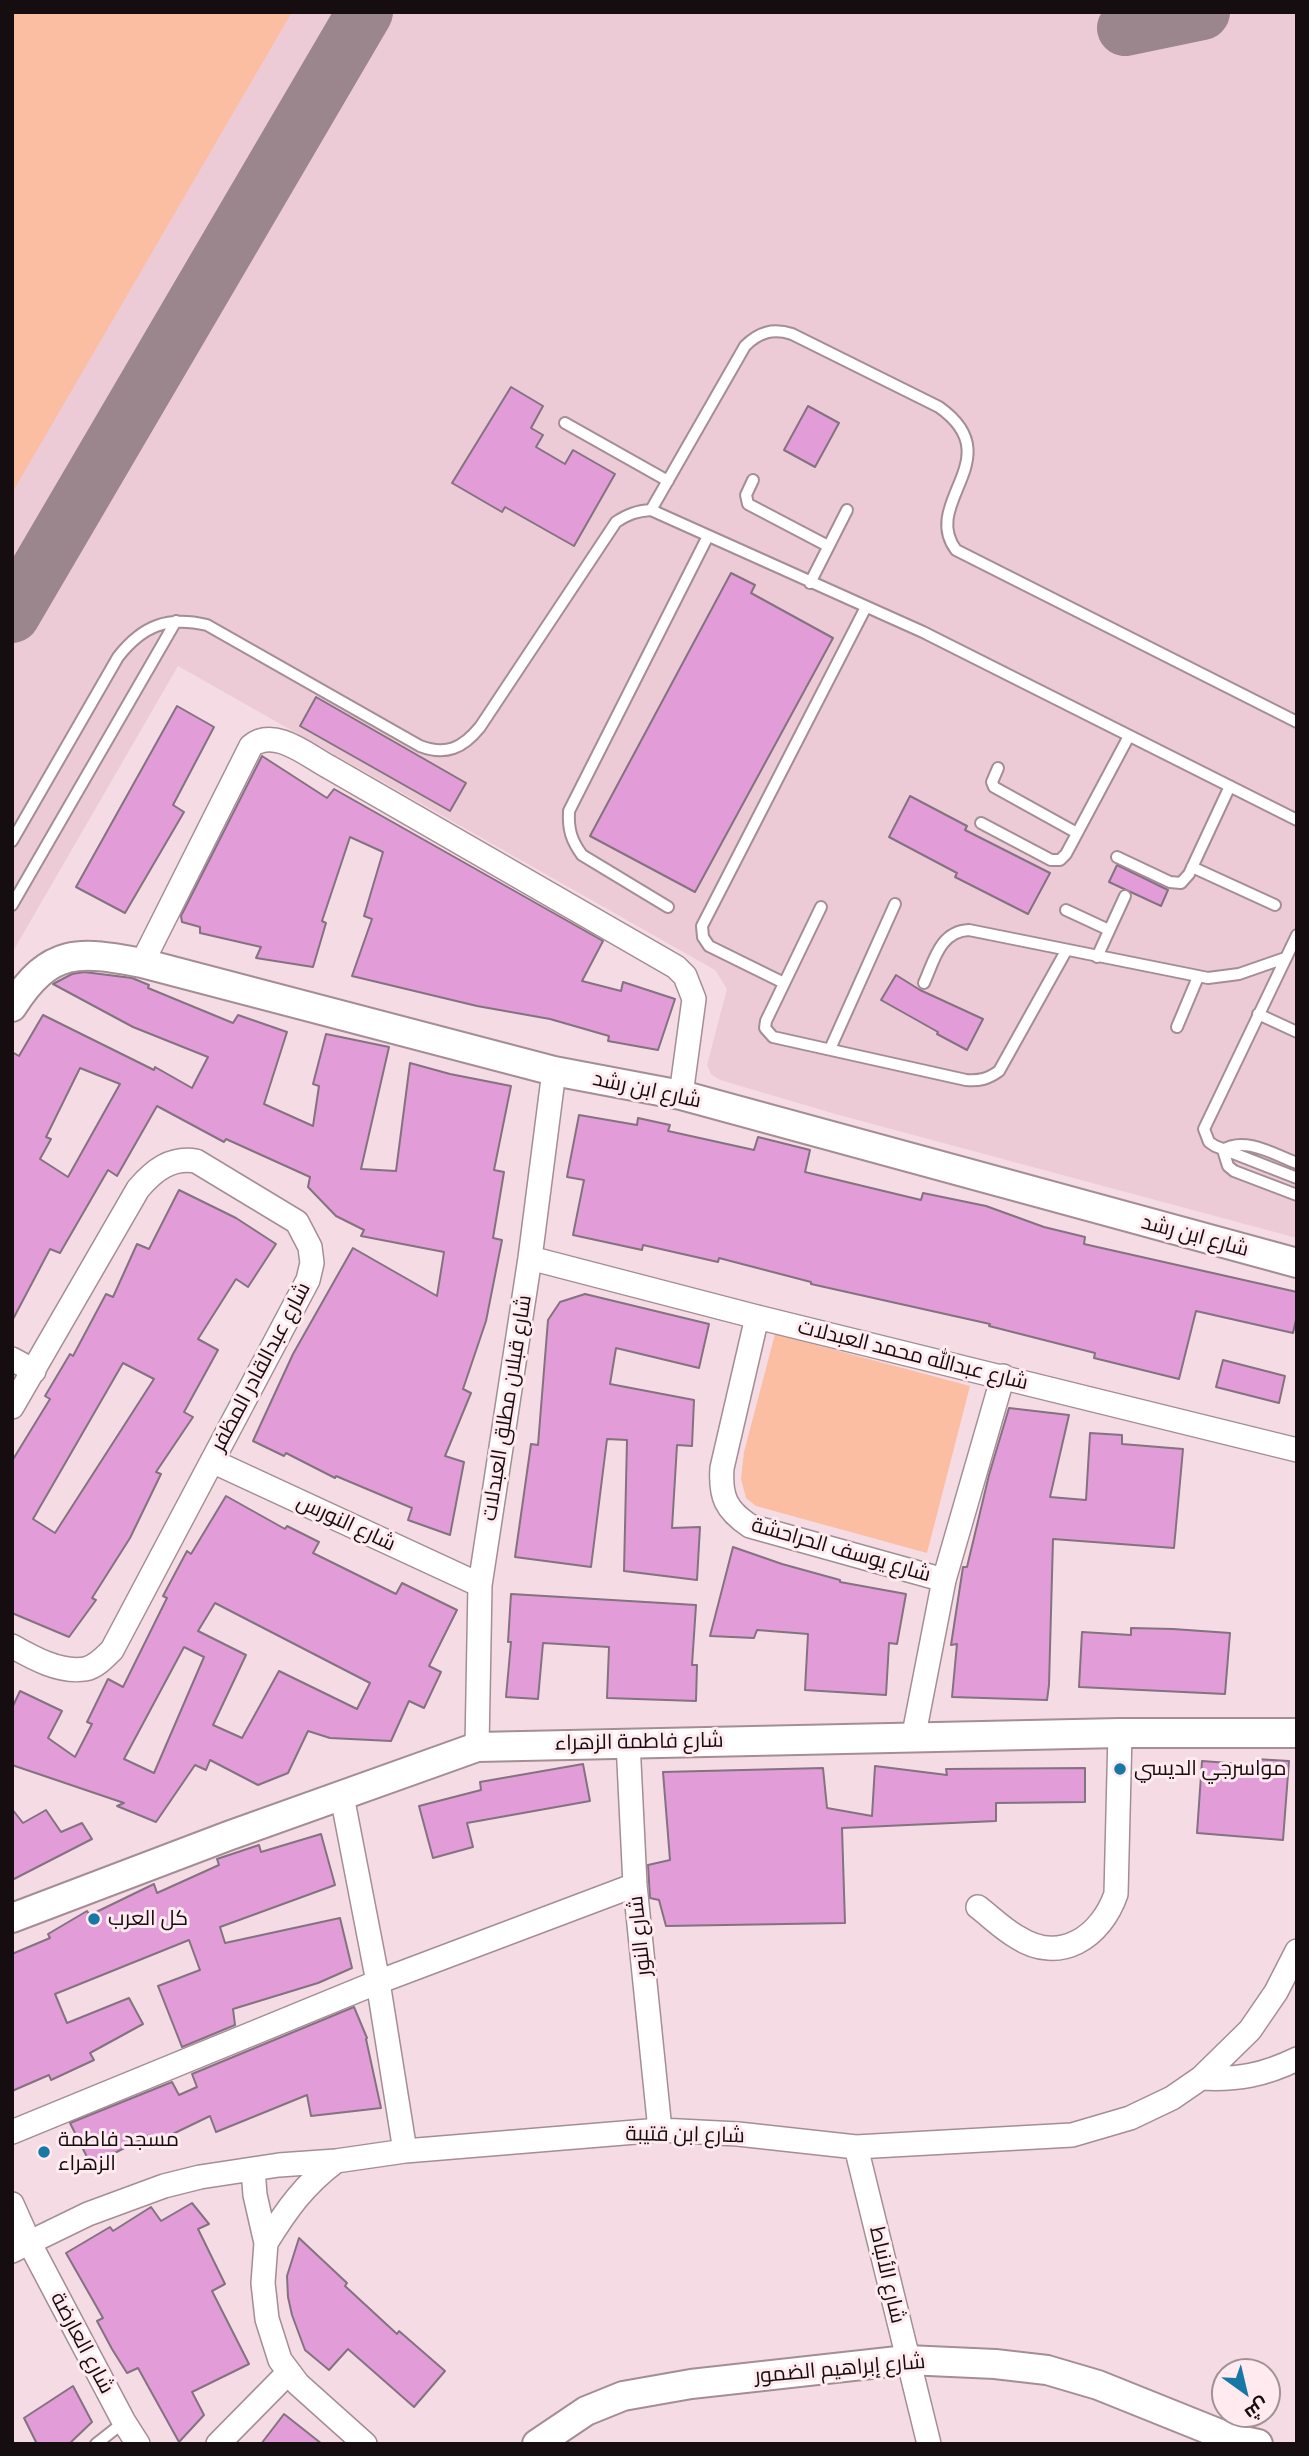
<!DOCTYPE html>
<meta charset="utf-8">
<style>
body{margin:0}
#map{position:relative;width:1309px;height:2456px;overflow:hidden;background:#f5dbe3;font-family:Cabin,Cairo,sans-serif}
canvas{display:block}
.frame{position:absolute;inset:0;border:14px solid #150d10;pointer-events:none}
.north{position:absolute;left:1211px;top:2358px;width:70px;height:70px;box-sizing:border-box;background:#ffeaf0;border:2px solid #a19296;border-radius:50%;rotate:146deg;font-size:19px;font-weight:700;line-height:28px;text-align:center;color:#150d10}
.north::after{content:'';display:block;margin:auto;width:24px;height:32px;background:#1878a5;clip-path:polygon(50% 0,100% 100%,50% 72%,0 100%)}
</style>
<div id="map">
<canvas width="1309" height="2456"></canvas>
<div class="frame"></div>
<div class="north">ش</div>
</div>
<script>
const g = document.querySelector('canvas').getContext('2d');
g.lineJoin = 'round';
function fill(path, color) { g.fillStyle = color; g.fill(path, 'evenodd'); }
function strokePath(path, color, width, dash) { g.strokeStyle = color; g.lineWidth = width; g.lineCap = dash ? 'butt' : 'round'; g.setLineDash(dash || []); g.stroke(path); }
function label(font, color, halo, rows, align = 'center') {
  g.font = font + ' Cabin,Cairo,sans-serif'; g.lineWidth = 6; g.setLineDash([]); g.textBaseline = 'middle'; g.strokeStyle = halo; g.fillStyle = color; for (const [text, x, y, turn = 0] of rows) {
    g.save(); g.translate(x, y); g.rotate((+turn || 0) * Math.PI / 180); g.textAlign = isNaN(turn) ? turn : align; if (halo) g.strokeText(text, 0, 0); g.fillText(text, 0, 0); g.restore();
  }
}
fill(new Path2D(`
 M12 12H1297V1238L839 1115 720 1080 711 1074 707 1065 727 989 715 970 178 666 12 953Z`), '#edcbd6');
fill(new Path2D(`
 M12 12H292L12 493Z
 M775 1334 970 1386 927 1553 756 1506 746 1498 741 1479 744 1452Z`), '#fbbea3');
strokePath(new Path2D(`
 M1125 28 1202 12
 M12 615 365 12`), '#9a868c', 56);
const building = new Path2D(`
 M511 387 543 406 531 428 543 435 536 447 565 464 573 450 615 474 574 546 505 507 502 512 452 483Z
 M808 406 839 423 815 467 784 450Z
 M731 573 755 585 751 593 833 638 695 892 590 836Z
 M316 697 466 783 450 811 300 726Z
 M177 706 214 727 173 805 184 812 125 913 76 887Z
 M262 756 327 798 334 789 603 941 582 981 621 991 623 982 675 999 658 1050 608 1041 609 1036 550 1019 477 1006 352 976 372 919 364 916 383 852 350 837 322 921 326 923 313 967 256 958 261 947 200 933V927L182 922 181 916Z
 M910 796 967 826 965 830 1050 873 1028 914 955 877 957 873 889 837Z
 M1117 865 1168 890 1161 906 1109 882Z
 M84 972 132 978 149 985 148 988 233 1023 238 1015 287 1032 264 1104 313 1126 319 1086 313 1084 326 1034 389 1047 361 1169 396 1171 410 1063 450 1074 511 1086 494 1170 504 1172 493 1238 502 1240 486 1321 463 1389 471 1393 445 1456 464 1462 450 1535 408 1520 412 1508 336 1476 335 1478 286 1453 284 1456 253 1441 293 1354 353 1248 437 1296 444 1252 361 1236 364 1230 336 1216 308 1187 310 1177 226 1139 224 1142 157 1106 117 1176 108 1170 60 1253 50 1249 12 1321V1052L19 1056 43 1015 154 1070 155 1067 192 1088 208 1057 133 1027 53 984 72 974ZM80 1068 120 1084 68 1177 40 1159 51 1139 46 1137Z
 M896 975 920 990 983 1019 967 1050 937 1034 938 1032 881 1000Z
 M579 1115 637 1125 638 1118 670 1125 668 1131 754 1150 758 1137 810 1150 805 1172 921 1200 923 1193 986 1206 1044 1227 1085 1237 1084 1244 1297 1292V1315L1293 1333 1196 1311 1179 1379 1094 1358 1095 1353 989 1326 990 1324 811 1284V1282L719 1258 718 1262 643 1245 642 1250 573 1235 584 1180 567 1177Z
 M179 1190 236 1218 276 1244 248 1287 236 1279 198 1339 218 1350 184 1412 193 1417 156 1472 161 1474 130 1538 92 1598 96 1600 69 1637 12 1613V1461L50 1399 45 1396 70 1354 73 1356 106 1294 113 1297 137 1244 149 1249ZM123 1363 154 1379 55 1533 33 1519Z
 M585 1294 709 1324 699 1368 616 1348 610 1384 694 1400 692 1446 677 1445 672 1528 700 1527 697 1580 624 1571 627 1440 607 1439 591 1567 515 1557 531 1444 538 1445 548 1320 560 1302Z
 M1223 1360 1285 1376 1279 1403 1216 1387Z
 M1009 1408 1069 1415 1050 1497 1086 1500 1090 1433 1122 1435V1444L1183 1449 1174 1548 1053 1539 1049 1685 1047 1700 952 1697 957 1644 951 1645 963 1567H967L989 1475Z
 M226 1496 285 1529 287 1526 319 1542 313 1553 396 1594 402 1583 457 1610 429 1666 441 1672 424 1708 409 1701 391 1741 330 1738 308 1731 288 1773 258 1785 210 1760 206 1770 195 1765 156 1822 117 1806 124 1803 12 1765V1708L20 1691 62 1711 48 1738 75 1757 92 1724 87 1722 108 1679 123 1687 167 1598 163 1596 187 1551 191 1554ZM215 1603 370 1683 357 1709 279 1671 242 1738 213 1725 246 1655 198 1631ZM184 1647 204 1657 154 1773 124 1759Z
 M733 1547 782 1564 840 1580V1582L906 1594 897 1644 889 1643 886 1695 805 1690 808 1634 757 1630 754 1638 710 1636Z
 M511 1594 696 1605 692 1665H697L696 1701 607 1698 609 1647 543 1643 538 1699 506 1697 511 1642H508Z
 M1131 1628 1173 1629 1230 1633 1225 1694 1079 1687 1082 1632 1131 1635Z
 M1255 1759 1289 1761 1283 1840 1197 1833 1202 1761 1255 1765Z
 M583 1764 590 1801 467 1823 473 1847 433 1858 419 1806 481 1790 480 1782Z
 M875 1766 947 1775 946 1769 1085 1768V1802L996 1803V1821L842 1828 845 1923 666 1926 659 1900 650 1898 648 1865 670 1860 663 1772 823 1768 827 1808 872 1816Z
 M12 1809 23 1823 46 1810 61 1832 82 1823 92 1839 12 1880Z
 M321 1834 335 1885 220 1927 225 1943 340 1918 352 1968 318 1983 233 2009 235 2025 182 2047 158 1986 200 1970 189 1940 55 1994 67 2023 129 1998 143 2024 90 2053 94 2060 51 2080 49 2075 12 2091V1954L50 1938 48 1934 87 1911 90 1915 154 1884 157 1893 219 1865 217 1859 259 1845 261 1852Z
 M354 2007 367 2038 366 2039 381 2108 311 2116 307 2095 216 2132 210 2116 154 2143 150 2135 91 2165 70 2123 172 2082 179 2095 197 2087 192 2074Z
 M192 2203 209 2224 198 2229 225 2284 212 2291 249 2364 192 2392 204 2415 179 2442 138 2368 127 2373 112 2349 97 2321 103 2318 66 2253 110 2227 113 2231 151 2207 161 2221Z
 M299 2238 347 2283 345 2286 397 2334 399 2331 445 2371 414 2407 348 2349 329 2370 305 2350 292 2315 288 2297 287 2276Z
 M73 2386 92 2422 69 2444H37L24 2418Z
 M284 2414 322 2444H261Z`);
fill(building, '#e29dd8');
strokePath(building, '#837280', 2);
const service = new Path2D(`
 M565 423 668 481
 M753 480 746 495 748 504 828 546
 M651 510 745 346C759 332 773 328 792 334L939 407C1011 458 920 502 956 550L1297 722
 M810 583 847 510
 M998 768 992 782 994 787 1077 833
 M981 823 1051 860H1060L1066 854 1129 736
 M12 841 118 657C143 625 168 616 207 625L420 746C446 756 463 748 480 727L616 522C628 514 637 511 651 510L923 632 1297 820
 M1117 857 1170 882 1181 883 1189 874 1230 786
 M1192 867 1275 905
 M12 905 176 621
 M668 907 582 855C571 840 568 829 569 811L708 536
 M821 907 766 1021 765 1028 773 1037 966 1080C980 1081 988 1079 999 1071L1066 951
 M1066 910 1109 930
 M1297 935 1204 1129 1209 1142 1215 1146 1297 1178
 M1097 957 1125 896
 M784 983 709 946 703 937 702 926 866 607
 M924 983C934 961 940 931 969 930L1208 978 1239 974 1285 958
 M1258 1014 1297 1032
 M1177 1027 1198 977
 M830 1049 895 904
 M1297 1163C1275 1155 1245 1136 1223 1150L1228 1166 1234 1171 1297 1195
 M96 2444 124 2422`);
const minor = new Path2D(`
 M142 963 251 746C274 727 307 755 329 767L676 967 685 976 694 999 681 1095
 M530 1258 757 1317 1297 1450
 M757 1317 722 1468C720 1497 726 1510 750 1526L944 1580
 M12 1359 34 1371
 M12 1407 138 1189C154 1170 171 1157 196 1161L297 1222 310 1247 312 1263 308 1280 112 1650C105 1657 96 1667 85 1669 60 1673 33 1658 12 1646
 M212 1461 480 1585
 M913 1739 944 1580 1003 1376
 M628 1742 635 1885 660 2130
 M477 1747 480 1585 530 1258 554 1071
 M342 1796 378 1982 405 2151
 M978 1907C991 1917 1003 1929 1017 1937 1060 1965 1101 1937 1116 1894L1120 1733
 M1201 2078C1238 2080 1264 2075 1297 2059
 M12 2132 378 1982 635 1885
 M856 2147 929 2444
 M253 2169 255 2195 266 2243 263 2283 267 2319 280 2360 298 2384 365 2444
 M12 2204 29 2242 124 2422 138 2444
 M266 2243C287 2209 304 2185 336 2161
 M12 2251 88 2214 164 2186 200 2177 279 2165 336 2161 405 2151 660 2130 738 2134 856 2147 1072 2135 1130 2118 1172 2098 1201 2078 1250 2030 1276 1992 1297 1951
 M218 2444 288 2373`);
const tertiary = new Path2D(`
 M12 1007C50 947 79 951 142 963L554 1071 681 1095 1297 1263
 M12 1918 228 1836 477 1747 1120 1733H1297
 M537 2444 586 2411 623 2396 691 2384 907 2360 995 2364 1047 2370 1098 2385 1230 2438 1258 2444`);
strokePath(service, '#a58d95', 14);
strokePath(minor, '#a58d95', 26);
strokePath(tertiary, '#a58d95', 32);
strokePath(service, '#fff', 10);
strokePath(minor, '#fff', 23);
strokePath(tertiary, '#fff', 28);
for (const [x, y, r, color] of [
 [1120,1769,7,"#1878a5"],
 [94,1919,7,"#1878a5"],
 [44,2152,7,"#1878a5"]
]) { const dot = new Path2D(); dot.arc(x, y, r, 0, 2 * Math.PI); g.fillStyle = color; g.fill(dot); strokePath(dot, '#ffeaf0', 2.5); }
label('21px', '#150d10', '#ffeaf0', [
 ["شارع ابن رشد",647,1090,12],
 ["شارع ابن رشد",1195,1236,15],
 ["شارع عبدالله محمد العبدلات",913,1355,14],
 ["شارع عبدالقادر المظفر",261,1367,-62],
 ["شارع قبلان مطلق العبدلات",507,1408,-81],
 ["شارع النورس",346,1523,25],
 ["شارع يوسف الحراحشة",841,1550,16],
 ["شارع فاطمة الزهراء",639,1742,-1],
 ["شارع النور",640,1936,-96],
 ["شارع ابن قتيبة",685,2135,1],
 ["شارع الأنباط",887,2275,77],
 ["شارع العارضة",82,2343,62],
 ["شارع إبراهيم الضمور",840,2369,-5]
]);
label('21px', '#150d10', '#ffeaf0', [
 ["مواسرجي الديسي",1134,1769],
 ["كل العرب",108,1919],
 ["مسجد فاطمة",58,2140],
 ["الزهراء",58,2164]
], 'left');
</script>
